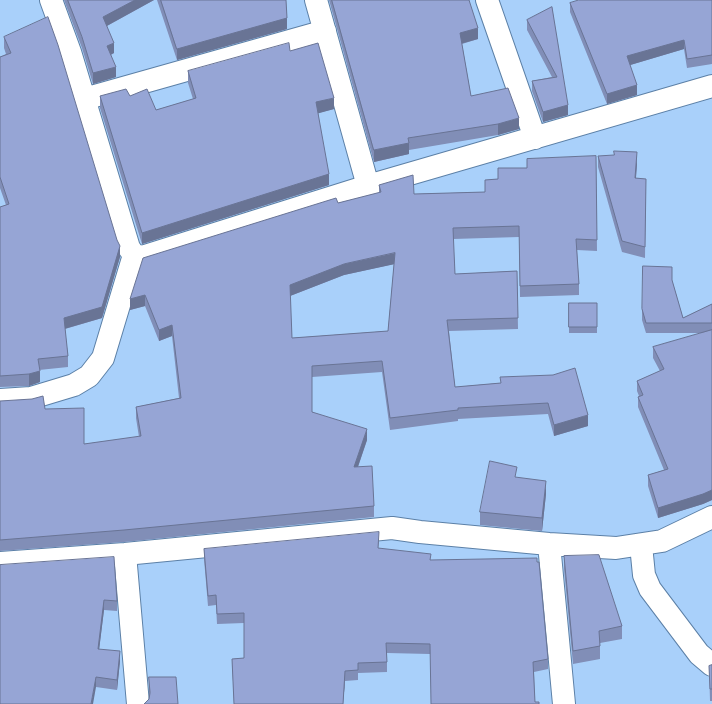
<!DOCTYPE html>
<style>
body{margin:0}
canvas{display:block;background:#a9d0fa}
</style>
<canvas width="712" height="704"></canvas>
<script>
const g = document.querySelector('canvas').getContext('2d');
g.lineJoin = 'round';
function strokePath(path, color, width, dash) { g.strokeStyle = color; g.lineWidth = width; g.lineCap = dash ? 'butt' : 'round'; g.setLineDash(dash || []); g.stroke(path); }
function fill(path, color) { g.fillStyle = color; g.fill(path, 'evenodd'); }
const minor = new Path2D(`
 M51 0 70 52 129 248 134 255 142 257 368 186 712 86
 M316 0 368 186
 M487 0 535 138
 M84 99 325 31
 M0 400 31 398 74 385 89 376 103 358 134 255
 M549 544 564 704
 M641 545 644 575 650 589 699 654 712 665
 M125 554 138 704
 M0 563 125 554 392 528 420 532 549 544 616 548 662 541 712 517`);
strokePath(minor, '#5c80a7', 24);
strokePath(minor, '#fff', 22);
fill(new Path2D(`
 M64 0H154L107 26 114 53 111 55 116 77 93 84 82 48Z
 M157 0H286L287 29 177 60Z
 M329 0H469L478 39 462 44 471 96 519 129 498 135 409 150V154L374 162Z
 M712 0V64L687 68 684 49 630 65 637 95 607 104 570 12V3Z
 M552 7 568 115 543 122 532 91V81L552 77 527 30V20Z
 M4 37 120 257 102 318 65 329 68 356V367L39 370 40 382 29 386 0 387V207L6 205 0 188V57L6 54 4 48Z
 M290 51 334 109 318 113 329 185 142 244 100 108V96H130L156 110 193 99 188 83V71Z
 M596 156 597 251 577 250 579 284V295L520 297 519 237 453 239 455 274 517 271 518 329 449 331 455 387 500 383 553 375 588 426 554 436 548 414 458 419V421L390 430 382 372 312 377V412L367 440 358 467 374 506V517L124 542 0 551V401L45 409 84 444 139 437 136 418V407L179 398 172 336 159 341 145 306 130 310V299L338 203 379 193V185L414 194 485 192V180L498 179 527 168V159ZM394 264 388 331 292 338 290 296 344 275Z
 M598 156 637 163 636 178 646 179 645 258 622 252 598 167Z
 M672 280 683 318 712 304V500L703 504 658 518 648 486V475L664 470 638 407V397L639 396 637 391V381L660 371 653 358V347L702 333H646L642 320V309Z
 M569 303H597V333H569Z
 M546 494 542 531 480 525V512Z
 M379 542 378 548 431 560 537 562 548 659V669L534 672 535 702 539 704 430 654 387 653V672L358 673V680L345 681 343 704H234L232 659 244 658V623L217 624 216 605 208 606 204 559V549Z
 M564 556 622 626V639L600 643V659L573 664 564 569Z
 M0 565 117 601V611L104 610 99 649 120 661 117 690 96 687Z
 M712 665V701H710L709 666Z
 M149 677 178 704 149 699Z`), '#818eb7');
fill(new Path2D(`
 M135 0H154L103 28V17Z
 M287 18V29L177 60V49Z
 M478 28V39L460 44V33Z
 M684 40V49L627 66V56Z
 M114 43V53L107 56V46Z
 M116 67V77L93 84V73Z
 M637 85V95L607 104V94Z
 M334 98V109L316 114V102Z
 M568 105V115L543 122V112Z
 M519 118V129L498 135V124Z
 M409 143V154L374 162V150Z
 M637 152V163L635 190V178Z
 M329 174V185L142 244V233Z
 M120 246V257L102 318 64 329V318Z
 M395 253V264L344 275 290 296V285L344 264Z
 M145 295V306L130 310V299Z
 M172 325V336L159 341V330Z
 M40 371V382L29 386V374Z
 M588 415V426L554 436V425Z
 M367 429V440L354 478V467Z
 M546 481V494L542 531V518Z
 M712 490V500L703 504 658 518V508Z
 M104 600V610L98 659V649Z
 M120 651V661L117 690V680Z
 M345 671V681L343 704Z
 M96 677V687L93 704H91Z`), '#697495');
const building = new Path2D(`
 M68 0H135L103 17 114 43 107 46 116 67 93 73 82 37Z
 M161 0H286L287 18 177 49Z
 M332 0H469L478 28 460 33 471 96 508 88 519 118 498 124 408 138 409 143 374 150Z
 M579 0H712V55L687 59 684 40 627 56 637 85 607 94 570 3Z
 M552 7 568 105 543 112 532 81 557 77 527 20Z
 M48 17 58 45 117 240 120 246 102 307 64 318 68 356 38 359 40 371 29 374 0 376V207L9 204 0 177V57L11 53 4 37Z
 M289 43 290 51 318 43 334 98 316 102 329 174 142 233 100 96 126 89 130 96 147 89 156 110 196 98 188 71Z
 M614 151 637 152 635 178 646 179 645 247 622 241 598 156 614 155Z
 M596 156 597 240 576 239 579 284 520 286 519 226 453 228 455 274 517 271 518 318 447 320 455 387 501 383 500 377 553 375 575 368 588 415 554 425 548 403 458 408V410L390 418 382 361 312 366V412L367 429 354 467 372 466 374 506 124 530 0 540V401L32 399 43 396 45 409 84 408V444L141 436 136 407 181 398 172 325 159 330 145 295 130 299 143 258 336 198 338 203 381 192 379 185 413 175 414 194 485 192V180L498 179V168H527V159ZM395 253 388 331 292 338 290 285 344 264Z
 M643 266 672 267V280L683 318 712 304V323H646L642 309Z
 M569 303H597V327H569Z
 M712 330V490L703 494 658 508 648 475 668 469 638 397 643 395 637 381 664 369 653 347Z
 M490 461 517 467 515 477 546 481 542 518 480 512Z
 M379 532 378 548 431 554 430 560 537 558V562H539L548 659 533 662 535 702H539V704H431L430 644 386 643 387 662 358 663V670L345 671 343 704H234L232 659 244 658V613L217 614 216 595 208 596 204 549Z
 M599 555 622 626 599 631 600 646 573 651 564 556Z
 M114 557 117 601 104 600 98 649 120 651 117 680 96 677 91 704H0V565Z
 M712 665V689H710L709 666Z
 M149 677H176L178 704H144L149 699 150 693Z`);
fill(building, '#96a5d5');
strokePath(building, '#697495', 1);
</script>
